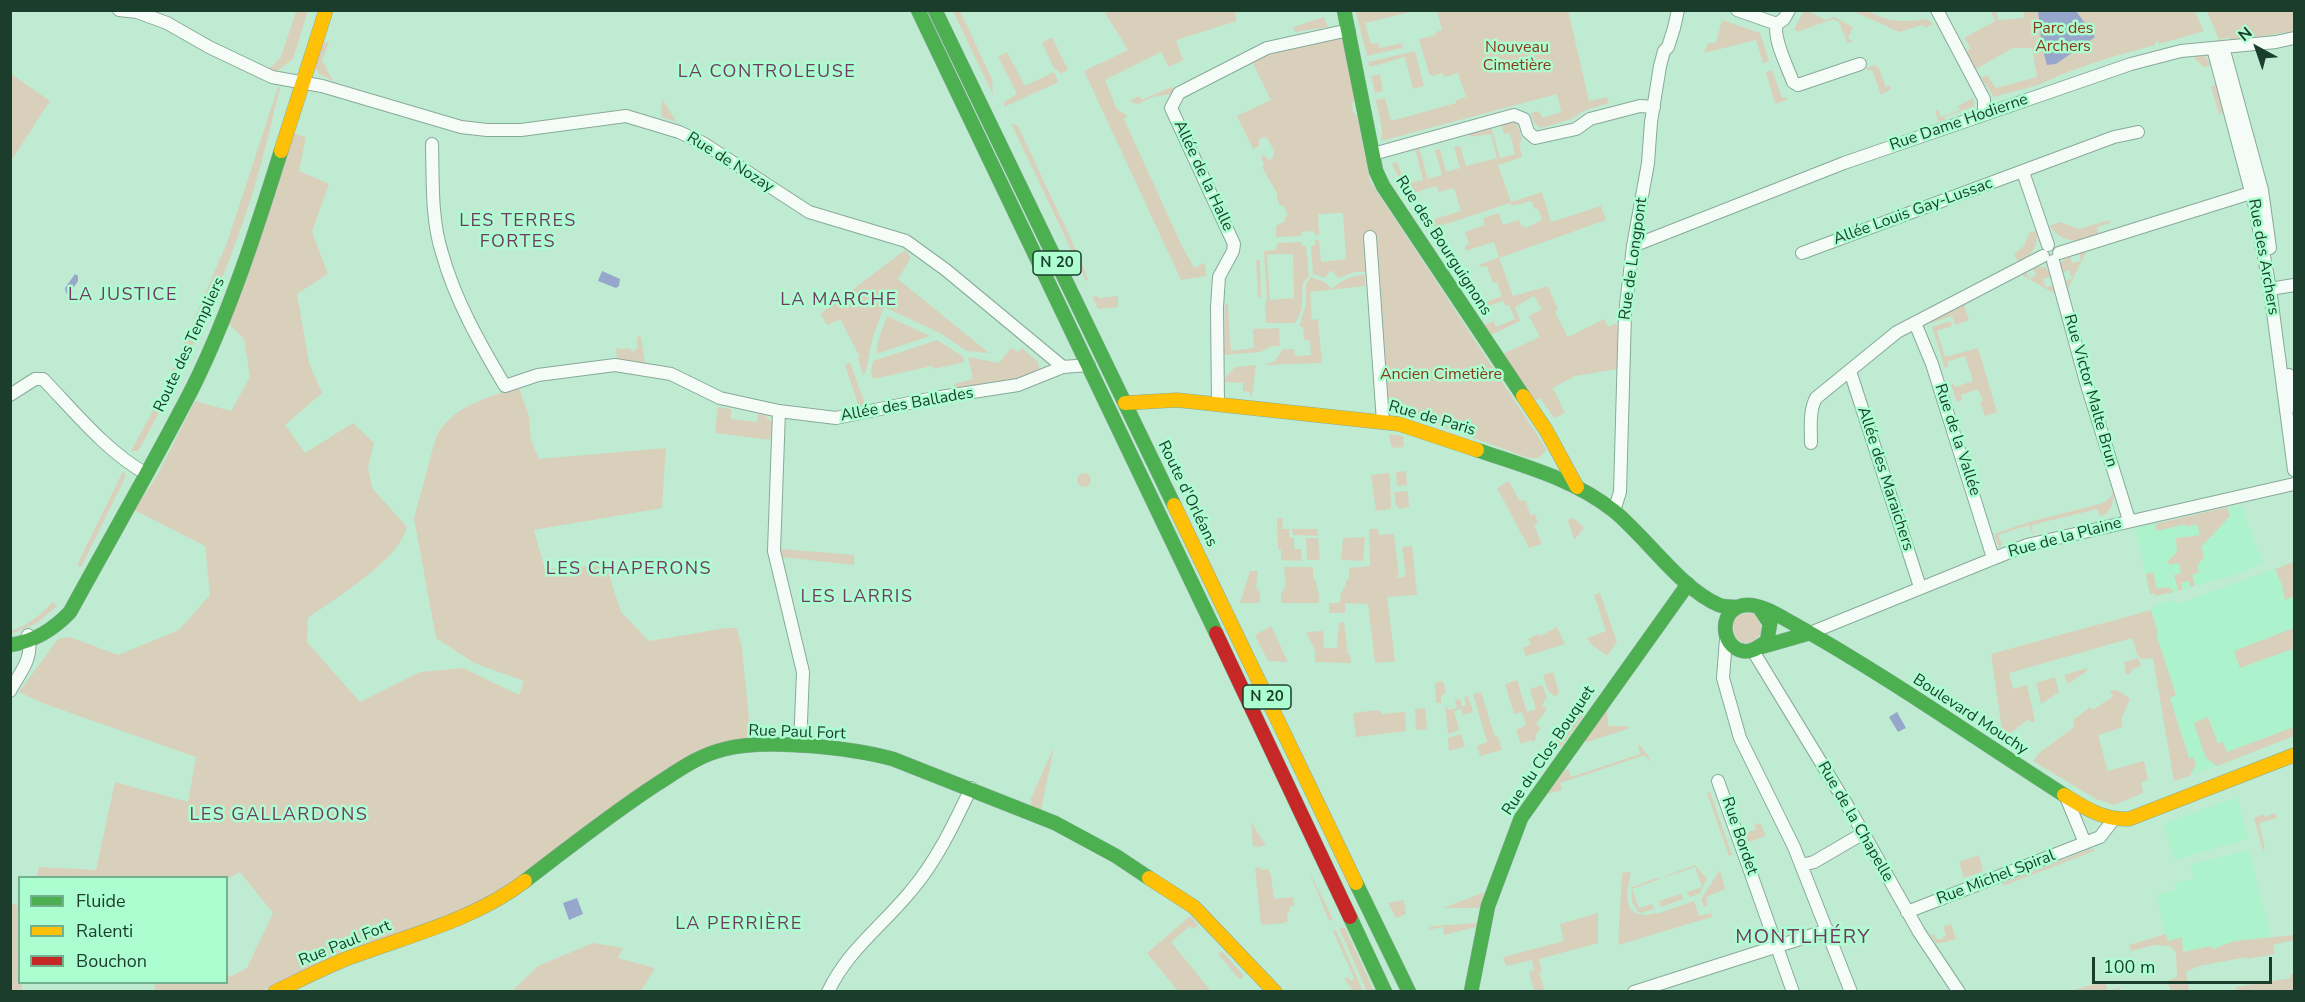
<!DOCTYPE html>
<meta charset="utf-8">
<style>
body{margin:0}
#map{position:relative;width:2305px;height:1002px;overflow:hidden;background:#bfebd3;font-family:"Nunito Sans",sans-serif}
canvas{display:block}
.frame{position:absolute;inset:0;border:12px solid #1b3d2c;pointer-events:none}
.legend{position:absolute;left:18px;top:876px;width:210px;height:108px;box-sizing:border-box;background:#acfed1;border:2px solid #72b18f;margin:0;padding:8px 10px;list-style:none;font-size:18px;color:#1b3d2c}
.legend li{display:flex;align-items:center;gap:12px;height:30px}
.legend b{width:30px;border:2px solid #72b18f}
.north{position:absolute;left:2227px;top:18px;width:60px;height:60px;-webkit-text-stroke:4px #acfed1;paint-order:stroke;rotate:320deg;font-size:16px;font-weight:700;line-height:24px;text-align:center;color:#1b3d2c}
.north::after{content:'';display:block;margin:auto;width:21px;height:27px;background:#1b3d2c;clip-path:polygon(50% 0,100% 100%,50% 72%,0 100%)}
.scale{position:absolute;left:2092px;top:957px;width:180px;height:27px;box-sizing:border-box;border:3px solid #1b3d2c;border-top:0;padding-left:8px;font-size:18px;line-height:21px;white-space:nowrap;color:#1b3d2c;-webkit-text-stroke:4px #acfed1;paint-order:stroke}
</style>
<div id="map">
<canvas width="2305" height="1002"></canvas>
<div class="frame"></div>
<ul class="legend">
<li><b style="height:8px;background:#4caf50"></b>Fluide</li>
<li><b style="height:8px;background:#ffc107"></b>Ralenti</li>
<li><b style="height:8px;background:#c62828"></b>Bouchon</li>
</ul>
<div class="north">N</div>
<div class="scale">100 m</div>
</div>
<script>
const g = document.querySelector('canvas').getContext('2d');
g.lineJoin = 'round';
function fill(path, color) { g.fillStyle = color; g.fill(path, 'evenodd'); }
function strokePath(path, color, width, dash) { g.strokeStyle = color; g.lineWidth = width; g.lineCap = dash ? 'butt' : 'round'; g.setLineDash(dash || []); g.stroke(path); }
function label(font, color, halo, rows, align = 'center') {
  g.font = font + ' "Nunito Sans",sans-serif'; g.lineWidth = 5; g.setLineDash([]); g.textBaseline = 'middle'; g.strokeStyle = halo; g.fillStyle = color; for (const [text, x, y, turn = 0] of rows) {
    g.save(); g.translate(x, y); g.rotate((+turn || 0) * Math.PI / 180); g.textAlign = isNaN(turn) ? turn : align; if (halo) g.strokeText(text, 0, 0); g.fillText(text, 0, 0); g.restore();
  }
}
fill(new Path2D(`
 M2241 505 2263 563 2235 575 2174 592 2155 596 2154 593 2150 594 2135 528Z
 M2294 562V736L2174 781 2145 612 2151 610 2157 604 2173 600 2174 603H2180Z
 M2237 797 2248 839 2174 860 2163 824Z
 M2249 850 2271 937 2235 941 2212 949 2211 946 2182 952 2167 941 2156 895 2176 890 2174 883 2194 878 2190 865Z`), '#acf2cc');
fill(new Path2D(`
 M1365 10 1415 11 1365 23 1371 44 1378 43 1380 48 1403 43 1402 48 1367 56 1356 12Z
 M1568 10 1589 101 1607 97 1609 103 1583 111 1572 119 1541 128 1534 123 1531 113 1539 111 1542 118 1561 112 1557 94 1381 141 1382 130 1376 100 1385 98 1391 121 1456 103V100L1466 97 1458 73 1444 77 1443 73 1432 76 1429 74 1419 39 1436 35V32L1442 30 1437 11Z
 M296 11H308L293 59 276 72 269 69 281 57Z
 M953 11H960L992 79 993 95Z
 M1104 11H1237L1235 12 1237 21 1176 40 1183 60 1169 67 1161 52 1105 80 1117 109 1128 116 1124 119 1181 244 1194 268 1205 263 1206 276 1181 280 1084 71 1128 50Z
 M1804 11H1808L1826 20 1834 17 1853 27 1848 38 1852 41 1851 43 1847 42 1839 22 1833 19 1797 32 1794 29Z
 M1853 11C1873 10 1875 16 1892 20 1904 22 1915 21 1927 19L1933 24 1925 28 1923 25 1899 32Z
 M1996 11 1998 20 2024 18V11H2194L2204 31 2159 44 2158 41 2155 42V45L2108 58 2065 73 2038 85 1994 97 1981 78 1987 75 1996 88 2037 77 2032 48H2013L1976 69 1966 52 1971 48 1964 38 1995 21 1991 12Z
 M2207 11H2294V31L2231 41 2229 37 2219 40Z
 M1324 17 1328 27 1295 32 1293 27Z
 M1722 20 1760 33 1769 61 1763 63 1756 40 1704 53 1708 43H1716Z
 M1052 37 1068 70 1060 74 1057 69 1055 70 1042 43Z
 M1342 37 1355 100 1352 104 1353 112 1357 116 1370 181 1547 450 1538 458H1529L1395 410 1394 398H1388L1377 237 1364 239 1365 272H1354L1338 278 1332 271H1330L1325 278 1313 274 1311 246 1315 245V240H1319L1321 262 1346 259 1343 213 1318 214 1319 235H1315L1314 231 1301 232V236L1276 237V226L1285 221 1284 218 1288 215 1283 205 1280 206 1277 198V193L1262 167 1264 165 1261 156 1264 155 1269 160 1274 157 1273 154 1275 152 1267 138 1264 137 1259 139V146L1253 149 1237 116 1271 100 1251 59 1267 51Z
 M329 42 322 60 333 81 319 74 315 67 324 43Z
 M1415 51 1424 86 1413 89 1405 57 1370 67 1368 62Z
 M1007 52 1025 86 1054 72 1059 82 1004 107V102L1017 94 998 57Z
 M2203 53 2211 65 2203 67 2191 54Z
 M1874 65 1879 68 1886 87 1890 85 1891 89 1881 95 1872 70 1868 71 1867 68Z
 M1772 70 1782 98 1786 97 1787 100 1775 104 1766 72Z
 M11 74 50 101 11 161 10 74Z
 M1380 74 1383 91 1375 93 1371 76Z
 M2216 85 2224 112 2219 115 2211 86Z
 M278 87 280 88C271 124 263 160 252 195 224 283 184 371 138 451H131L163 392 228 240Z
 M1171 87 1175 89 1171 94 1152 97 1138 104 1129 101 1139 96 1142 100Z
 M1973 98 1974 106 1945 117V120L1939 122 1935 111 1938 110 1941 117 1960 110 1958 106Z
 M662 99 677 122 661 117Z
 M1513 121 1517 123 1522 141 1519 143 1522 157 1498 165 1511 202 1542 192 1551 222 1601 206 1606 220 1499 258 1513 296 1548 286 1558 310 1555 312 1568 337 1604 319 1608 327 1614 324 1617 325V369L1575 376 1553 388 1565 413 1554 418 1540 398 1534 401 1502 354 1540 337 1529 316 1542 309 1534 296 1515 307 1520 321 1491 335 1484 325 1494 321 1496 327 1515 319 1509 305 1506 306 1503 301 1482 308 1481 304 1502 296 1497 282 1493 283 1487 266 1480 267 1479 265 1499 257 1494 242 1465 251V246L1469 244 1465 232 1485 225 1483 218 1499 213 1503 225 1519 220 1522 227 1524 226 1526 228 1542 220 1538 209H1535L1531 201 1512 206 1510 203 1434 228 1431 220 1461 211 1454 188 1439 192 1436 186 1407 195 1392 164 1397 162 1405 184 1423 180 1415 149 1419 147 1428 179 1442 175 1435 150 1440 149 1446 172 1460 168 1454 147 1460 146 1466 166 1497 158 1491 134 1470 137 1469 132 1491 126 1500 158 1515 154 1510 133 1504 134 1501 124Z
 M1011 123 1018 126 1082 263 1088 280 1086 281Z
 M292 133 306 137 299 171 329 184 312 232 328 274 297 294 309 363 322 393 285 425 305 453 353 423 374 443 368 467 372 488 407 527C399 560 336 598 308 618L307 642 360 702 420 672 463 668 519 695 524 681 474 663 436 638 414 518 436 437C450 408 488 396 519 388L529 416 531 440 539 459 666 448 662 508 534 530 545 569 606 565 621 612 649 641 726 628H737L742 648 751 739 726 743 482 901 261 991H154L155 983 226 982 227 973 230 977 247 968 273 913 240 872 227 879 36 877 39 867 96 870 115 782 188 802 196 757 42 703 19 692 58 639 70 637 118 655 179 630 210 595 205 546 134 510 157 476 195 401 231 411 250 377 244 339 227 322Z
 M2109 220 2110 223 2097 227 2099 236C2077 241 2066 246 2049 226L2060 222 2079 229Z
 M2036 231C2040 245 2031 256 2019 264L2014 254 2024 246 2029 233Z
 M1302 242V246H1306L1309 276 1303 283C1301 299 1305 309 1295 323H1266L1265 302 1267 301 1264 251 1276 250 1277 243ZM1277 254H1293L1294 298 1270 300 1267 255Z
 M905 250 911 258 898 279 989 353 967 351 940 333 886 308 883 309 872 340 866 371 863 375 858 359 860 357 840 319 827 325 820 314Z
 M2087 250 2066 292 2064 282 2072 278 2069 270 2061 273V262L2070 256 2072 263 2081 261 2079 253Z
 M1256 260H1260L1261 297H1258Z
 M2032 267H2045L2052 276 2043 279 2046 287 2055 285 2057 295 2020 274 2025 271 2030 279 2036 275Z
 M1365 275V286L1310 292 1312 320 1318 319 1322 363 1264 365 1275 361 1283 349H1294L1295 356 1311 355 1310 340H1304L1303 327H1300V324L1306 303V284L1311 277 1325 282 1332 289C1342 280 1349 276 1365 275Z
 M1097 296 1099 298 1118 296V307L1098 309 1092 297Z
 M1225 304H1228L1231 351 1254 348 1253 329 1279 328 1280 346H1271L1261 352 1224 355Z
 M1964 305 1969 320 1955 325 1952 316 1931 323 1930 322Z
 M887 316 930 336 876 354 878 341Z
 M1950 321 1952 326 1937 331 1945 357 1978 348 1997 412 1985 416 1980 403 1983 401 1978 389 1961 395 1962 400 1957 402 1951 384 1953 383 1955 387 1973 381 1965 356 1947 362 1948 367 1945 368 1932 327Z
 M638 336 641 337 645 363 617 359 616 348 623 349 629 348 633 352 639 346 636 342Z
 M937 340 964 357V362L934 369 932 366 873 379 871 372 873 361Z
 M1011 348 1018 352 1022 348 1038 362 1039 371 1008 381 955 388 954 384 973 379 968 357 999 363Z
 M850 362 865 404 859 407 845 365Z
 M1256 365 1252 396H1250V392L1243 391V383L1224 382 1225 378 1235 367Z
 M718 407 731 409V419L757 422 758 414 765 415 772 423 770 440 715 433Z
 M1389 434 1403 436 1404 447 1393 448 1391 446Z
 M123 471 126 476 81 567 77 565Z
 M1406 471 1407 485 1397 486 1396 472Z
 M1077 480a7 7 0 1 1 14 0a7 7 0 1 1-14 0Z
 M1388 473 1390 475 1391 507 1390 509 1376 511 1371 475Z
 M1509 481 1519 500 1526 501 1530 515 1535 514 1538 523 1534 525 1542 544 1529 548 1497 488Z
 M1408 491 1409 507 1399 509 1398 506H1396L1394 492Z
 M2113 491C2114 502 2112 513 2100 516L2097 509 2032 525 2033 535 2029 525 1998 535 2002 544 1999 548 1994 534 2029 522 2103 503 2111 497Z
 M2227 507 2230 516 2201 547 2204 557 2197 565 2199 572 2192 575 2195 586 2191 587 2188 581 2181 583 2183 589 2178 591 2174 575 2181 573 2179 563 2169 565 2168 561 2177 552 2176 538 2200 535 2197 524 2186 527 2185 524 2157 531 2155 524Z
 M1277 518H1283L1282 529H1289V538H1294V549H1301L1302 561 1281 560V550L1278 549Z
 M1574 518 1584 528 1574 540 1568 520Z
 M1292 529H1317L1318 536 1293 535Z
 M1369 529H1378L1379 535 1393 534 1394 536 1399 575 1396 578 1406 576 1402 547 1412 546 1417 595 1387 597 1395 661 1375 663 1368 604 1345 603V613H1329V603H1340L1341 592 1343 591V587H1346V580L1349 579V568L1370 566Z
 M1365 537 1363 561 1341 560 1343 538Z
 M1306 538H1318L1320 560H1307Z
 M781 549 854 555V565L782 557Z
 M2294 562V596L2285 600 2282 585 2275 569Z
 M1284 567H1313V579L1316 580C1316 589 1320 592 1319 603H1281V592H1283V587H1286Z
 M1250 571H1258L1256 587 1260 592V603H1240Z
 M2153 572 2157 589 2168 587 2174 592 2155 596 2154 593 2150 594 2146 574Z
 M1600 593 1617 642 1607 656 1591 644 1587 638 1606 631 1594 595Z
 M53 602 57 606 37 623 11 634V631C29 625 40 615 53 602Z
 M2151 610 2158 633 2156 634 2176 695 2170 698 2189 758 2193 757 2196 764 2190 776 2174 781 2153 658 2141 659 2137 654 2132 638 2009 673 2013 689 2027 685 2035 721 2032 723 2029 719 2007 735 2010 740 2006 744 2004 743 1991 654Z
 M1755 613 1763 631 1753 642 1743 643 1735 637 1733 622 1739 614Z
 M1344 622 1348 654H1350L1351 663 1315 662V651L1306 632 1323 631 1324 648H1337L1339 623Z
 M1271 626 1288 662 1268 661 1255 635Z
 M1557 627 1565 644 1526 656 1523 648 1531 644 1528 639 1538 634 1540 636Z
 M2294 628V653L2292 649 2240 668 2234 651Z
 M2138 658 2141 666 2132 669 2130 674H2126L2124 662Z
 M2087 668V671L2068 684 2064 675Z
 M1553 672 1559 692 1556 697 1548 691 1543 675Z
 M2055 677 2059 692 2041 704 2036 683Z
 M1517 680 1527 712 1536 709 1530 689 1542 685 1547 697 1542 705 1547 709 1536 724 1541 728 1535 736 1537 737 1533 742 1531 740 1521 744 1516 730 1526 725 1522 712 1514 714 1505 684Z
 M1443 681 1446 691 1441 697V703H1436L1435 683Z
 M2116 690 2130 698 2121 721 2123 727 2098 735 2108 771 2144 761 2148 780 2141 782 2143 793 2114 805 2096 799 2033 761 2038 754 2074 727 2073 720 2090 707 2093 710 2113 696 2110 691Z
 M1481 692 1495 737 1498 736 1502 750 1480 756 1477 746 1487 742 1473 694Z
 M1468 696 1473 712 1463 715 1461 709 1454 711 1459 730 1448 734 1445 704 1449 710 1457 708 1455 700 1460 699 1462 707 1466 705 1464 697Z
 M1607 707 1608 726H1628V729L1587 742 1584 741Z
 M1425 708 1427 729 1416 730 1415 709Z
 M1576 708 1584 715 1561 747 1554 742 1575 714 1573 712Z
 M1378 710 1383 714 1405 712 1406 731 1356 737 1353 713Z
 M2208 717 2218 744 2223 742 2227 752 2294 727V736L2217 766 2206 758 2194 723Z
 M1461 734 1465 747 1449 751 1448 738Z
 M1638 745 1641 746 1649 758V762L1645 755 1560 783 1562 790 1547 794 1565 770 1568 769 1571 777 1640 754Z
 M1054 747 1041 810 1031 805V798Z
 M1710 792 1732 855 1729 856 1707 793Z
 M2275 813 2277 818 2259 823 2265 849 2263 850 2254 818 2264 814 2265 817Z
 M1251 822 1266 846 1253 847Z
 M1760 823 1766 836 1746 843 1743 833 1756 830 1754 825Z
 M2093 848 2094 851 2003 886V883Z
 M1979 855 1983 871 1964 878 1959 862Z
 M1695 865 1707 879 1699 894 1690 897 1687 892 1702 887 1695 867 1665 877V876Z
 M1260 867 1261 870 1268 869 1271 875 1274 899 1293 897 1294 906 1289 907 1290 912H1287L1288 921 1285 923 1261 925 1255 868Z
 M1308 869 1333 919 1329 921Z
 M1720 870 1725 889 1706 897 1708 905 1704 907 1701 899Z
 M1631 872C1625 896 1623 922 1656 913L1657 914 1694 901 1699 916 1711 913 1712 917 1618 945 1622 873Z
 M1659 877 1660 879 1632 889 1639 908 1652 904 1654 909 1641 913 1638 912 1632 902 1631 885 1632 887Z
 M1485 892 1480 908H1443Z
 M1681 894 1683 899 1661 907 1659 901Z
 M1404 900 1406 914 1396 918 1388 903Z
 M10 902 19 906 20 982 22 983V991H11Z
 M1598 913V943L1539 959 1542 971 1539 972 1545 991H1534L1529 972 1534 970 1532 960 1506 966 1503 957 1564 941 1560 924Z
 M1190 916 1198 925 1193 929 1190 926 1171 942 1211 991H1178L1147 953Z
 M1477 923 1476 927 1444 935 1443 927 1427 930 1432 926Z
 M1951 924 1956 939 1941 943H1936L1931 935 1933 934 1938 940 1942 939 1946 934 1943 927Z
 M1339 928H1345L1374 991H1367Z
 M1336 930 1363 991H1349L1352 988 1344 979 1348 977 1350 981 1354 978 1333 931Z
 M2166 934 2168 941 2182 937 2183 952 2211 946 2212 949 2235 941 2294 935V940L2273 945 2275 954 2248 959 2247 957 2199 966 2186 972 2189 991 2171 992 2167 981 2177 977 2176 952 2170 946 2154 945 2131 951 2129 945Z
 M593 943 623 948 618 958 655 968 641 991H512L538 966Z
 M1222 951 1244 976 1240 980 1218 954Z
 M2294 974V991H2236V987L2291 978 2290 975Z
 M2105 981 2108 991 2125 986 2115 991H2070Z`), '#d9d0bb');
fill(new Path2D(`
 M2038 11H2076L2095 37 2056 64 2047 65 2042 47Z
 M602 271 620 279 619 286 616 288 598 281Z
 M75 274 78 276V281L72 290 74 292 71 297 66 293 65 288Z
 M1897 712 1906 728 1898 732 1889 717Z
 M577 898 583 914 569 920 563 903Z`), '#96a7cb');
const street = new Path2D(`
 M119 10 137 12 167 23 209 47 272 77 322 86 461 127 487 130H521L626 116 679 132 703 143 809 212 906 241 946 270 1063 367 1089 365
 M1737 10 1777 24 1784 19 1789 10
 M1937 10 1984 99V113
 M1777 24C1772 37 1788 68 1793 82L1798 85 1860 64
 M2223 47 2262 190 2270 248
 M2213 48 2255 207 2270 289 2294 470
 M432 144C433 180 431 219 442 253 455 300 480 344 505 386L538 375 615 365 671 374 720 398 779 411 836 418 934 398 1018 385 1063 367
 M1373 154 1514 115 1524 119 1528 132 1535 138 1576 129 1590 119 1640 106 1654 107
 M2023 172 2048 245
 M1370 237 1383 422
 M1633 246 1844 163 2131 64 2181 51 2276 42 2294 38
 M1802 253 2114 137 2138 132
 M2059 253 2257 191
 M2053 261 2086 382 2129 520
 M2270 289 2294 285
 M1915 323 1932 364 1993 558
 M1850 371 1920 587
 M2289 375 2294 406
 M10 395 35 379H43C74 411 106 451 145 473
 M1218 404 1217 307 1219 277 1233 251 1234 244 1171 108 1179 93 1267 48 1349 30
 M779 411 774 551 803 672 800 746
 M1811 443C1811 428 1809 411 1816 398L1897 332 2043 256
 M1614 511 1620 492 1625 314 1633 246 1648 163 1651 122 1660 66 1664 51 1668 47 1674 28 1678 10
 M1810 633 2027 545 2294 484
 M1726 639 1723 678 1740 738 1794 847 1851 992
 M1753 651 1853 815 1919 932 1959 992
 M10 691C21 671 34 658 28 635
 M1718 781 1793 992
 M2066 797 2085 843
 M1802 865 1814 862 1862 834
 M1907 912 2100 837 2114 819
 M828 992C847 951 882 926 910 892 936 862 954 824 971 788
 M1634 992 1828 930`);
const fast = new Path2D(`
 M918 10 1216 633
 M935 10 1174 505
 M1344 10 1376 171 1383 186 1523 396
 M1477 450C1524 466 1574 479 1614 511 1646 537 1682 590 1719 605 1724 607 1731 607 1737 607
 M1761 610 1770 624 1767 641C1760 646 1752 653 1743 651 1719 647 1718 605 1748 605 1763 605 1781 617 1794 624 1887 676 1975 738 2064 795
 M10 645C35 641 53 630 70 612 111 537 154 463 193 387 230 312 256 231 281 151
 M1761 647 1810 633
 M525 881C568 848 611 814 657 784 679 770 699 755 725 749 766 738 852 748 893 759L1055 823 1116 856 1149 878
 M1356 883 1409 992
 M1350 917 1385 992
 M1471 992 1488 906 1521 818 1688 584`);
const slow = new Path2D(`
 M281 151 326 10
 M1523 396 1546 430 1577 487
 M1125 403 1177 400 1399 424 1477 450
 M1174 505 1356 883
 M2064 795C2085 808 2103 820 2129 819L2294 755
 M1149 878 1194 907 1275 992
 M275 992C300 980 325 967 351 957 410 935 474 920 525 881`);
const jam = new Path2D(`
 M1216 633 1350 917`);
strokePath(street, '#87aa98', 14);
strokePath(fast, '#87aa98', 15);
strokePath(slow, '#87aa98', 15);
strokePath(jam, '#87aa98', 15);
strokePath(street, '#f5fcf8', 12);
strokePath(fast, '#4caf50', 14);
strokePath(slow, '#ffc107', 14);
strokePath(jam, '#c62828', 14);
for (const [x, y, w] of [
 [1057,263,48],
 [1267,697,48]
]) { const box = new Path2D(); box.roundRect(x - w / 2, y - 12, w, 24, 4.5); g.fillStyle = '#acfed1'; g.fill(box); strokePath(box, '#1b3d2c', 1.5); }
label('bold 15px', '#1b3d2c', null, [
 ["N 20",1057,263],
 ["N 20",1267,697]
]);
label('16px', '#8b3819', '#acfed1', [
 ["Parc des",2063,29],
 ["Archers",2063,47],
 ["Nouveau",1517,48],
 ["Cimetière",1517,66],
 ["Ancien Cimetière",1441,375]
]);
label('16px', '#1b3d2c', '#acfed1', [
 ["Rue Dame Hodierne",1959,123,-19],
 ["Rue de Nozay",730,163,32],
 ["Allée de la Halle",1203,176,65],
 ["Allée Louis Gay-Lussac",1913,212,-20],
 ["Rue des Bourguignons",1443,246,57],
 ["Rue des Archers",2263,257,80],
 ["Rue de Longpont",1634,259,-82],
 ["Route des Templiers",190,345,-65],
 ["Rue Victor Malte Brun",2090,391,74],
 ["Allée des Ballades",907,405,-10],
 ["Rue de Paris",1432,419,16],
 ["Rue de la Vallée",1957,440,72],
 ["Allée des Maraichers",1885,479,72],
 ["Route d'Orléans",1187,494,64],
 ["Rue de la Plaine",2065,538,-15],
 ["Boulevard Mouchy",1970,715,33],
 ["Rue Paul Fort",797,733,2],
 ["Rue du Clos Bouquet",1549,751,-56],
 ["Rue de la Chapelle",1855,822,60],
 ["Rue Bordet",1739,836,71],
 ["Rue Michel Spiral",1996,878,-21],
 ["Rue Paul Fort",345,944,-22]
]);
g.letterSpacing = '1.5px';
label('18px', '#743963', '#acfed1', [
 ["LA CONTROLEUSE",767,73],
 ["LES TERRES",518,222],
 ["FORTES",518,243],
 ["LA JUSTICE",123,296],
 ["LA MARCHE",839,301],
 ["LES CHAPERONS",629,570],
 ["LES LARRIS",857,598],
 ["LES GALLARDONS",279,816],
 ["LA PERRIÈRE",739,925]
]);
g.letterSpacing = '0px';
g.letterSpacing = '1.5px';
label('20px', '#743963', '#acfed1', [
 ["MONTLHÉRY",1803,938]
]);
g.letterSpacing = '0px';
</script>
